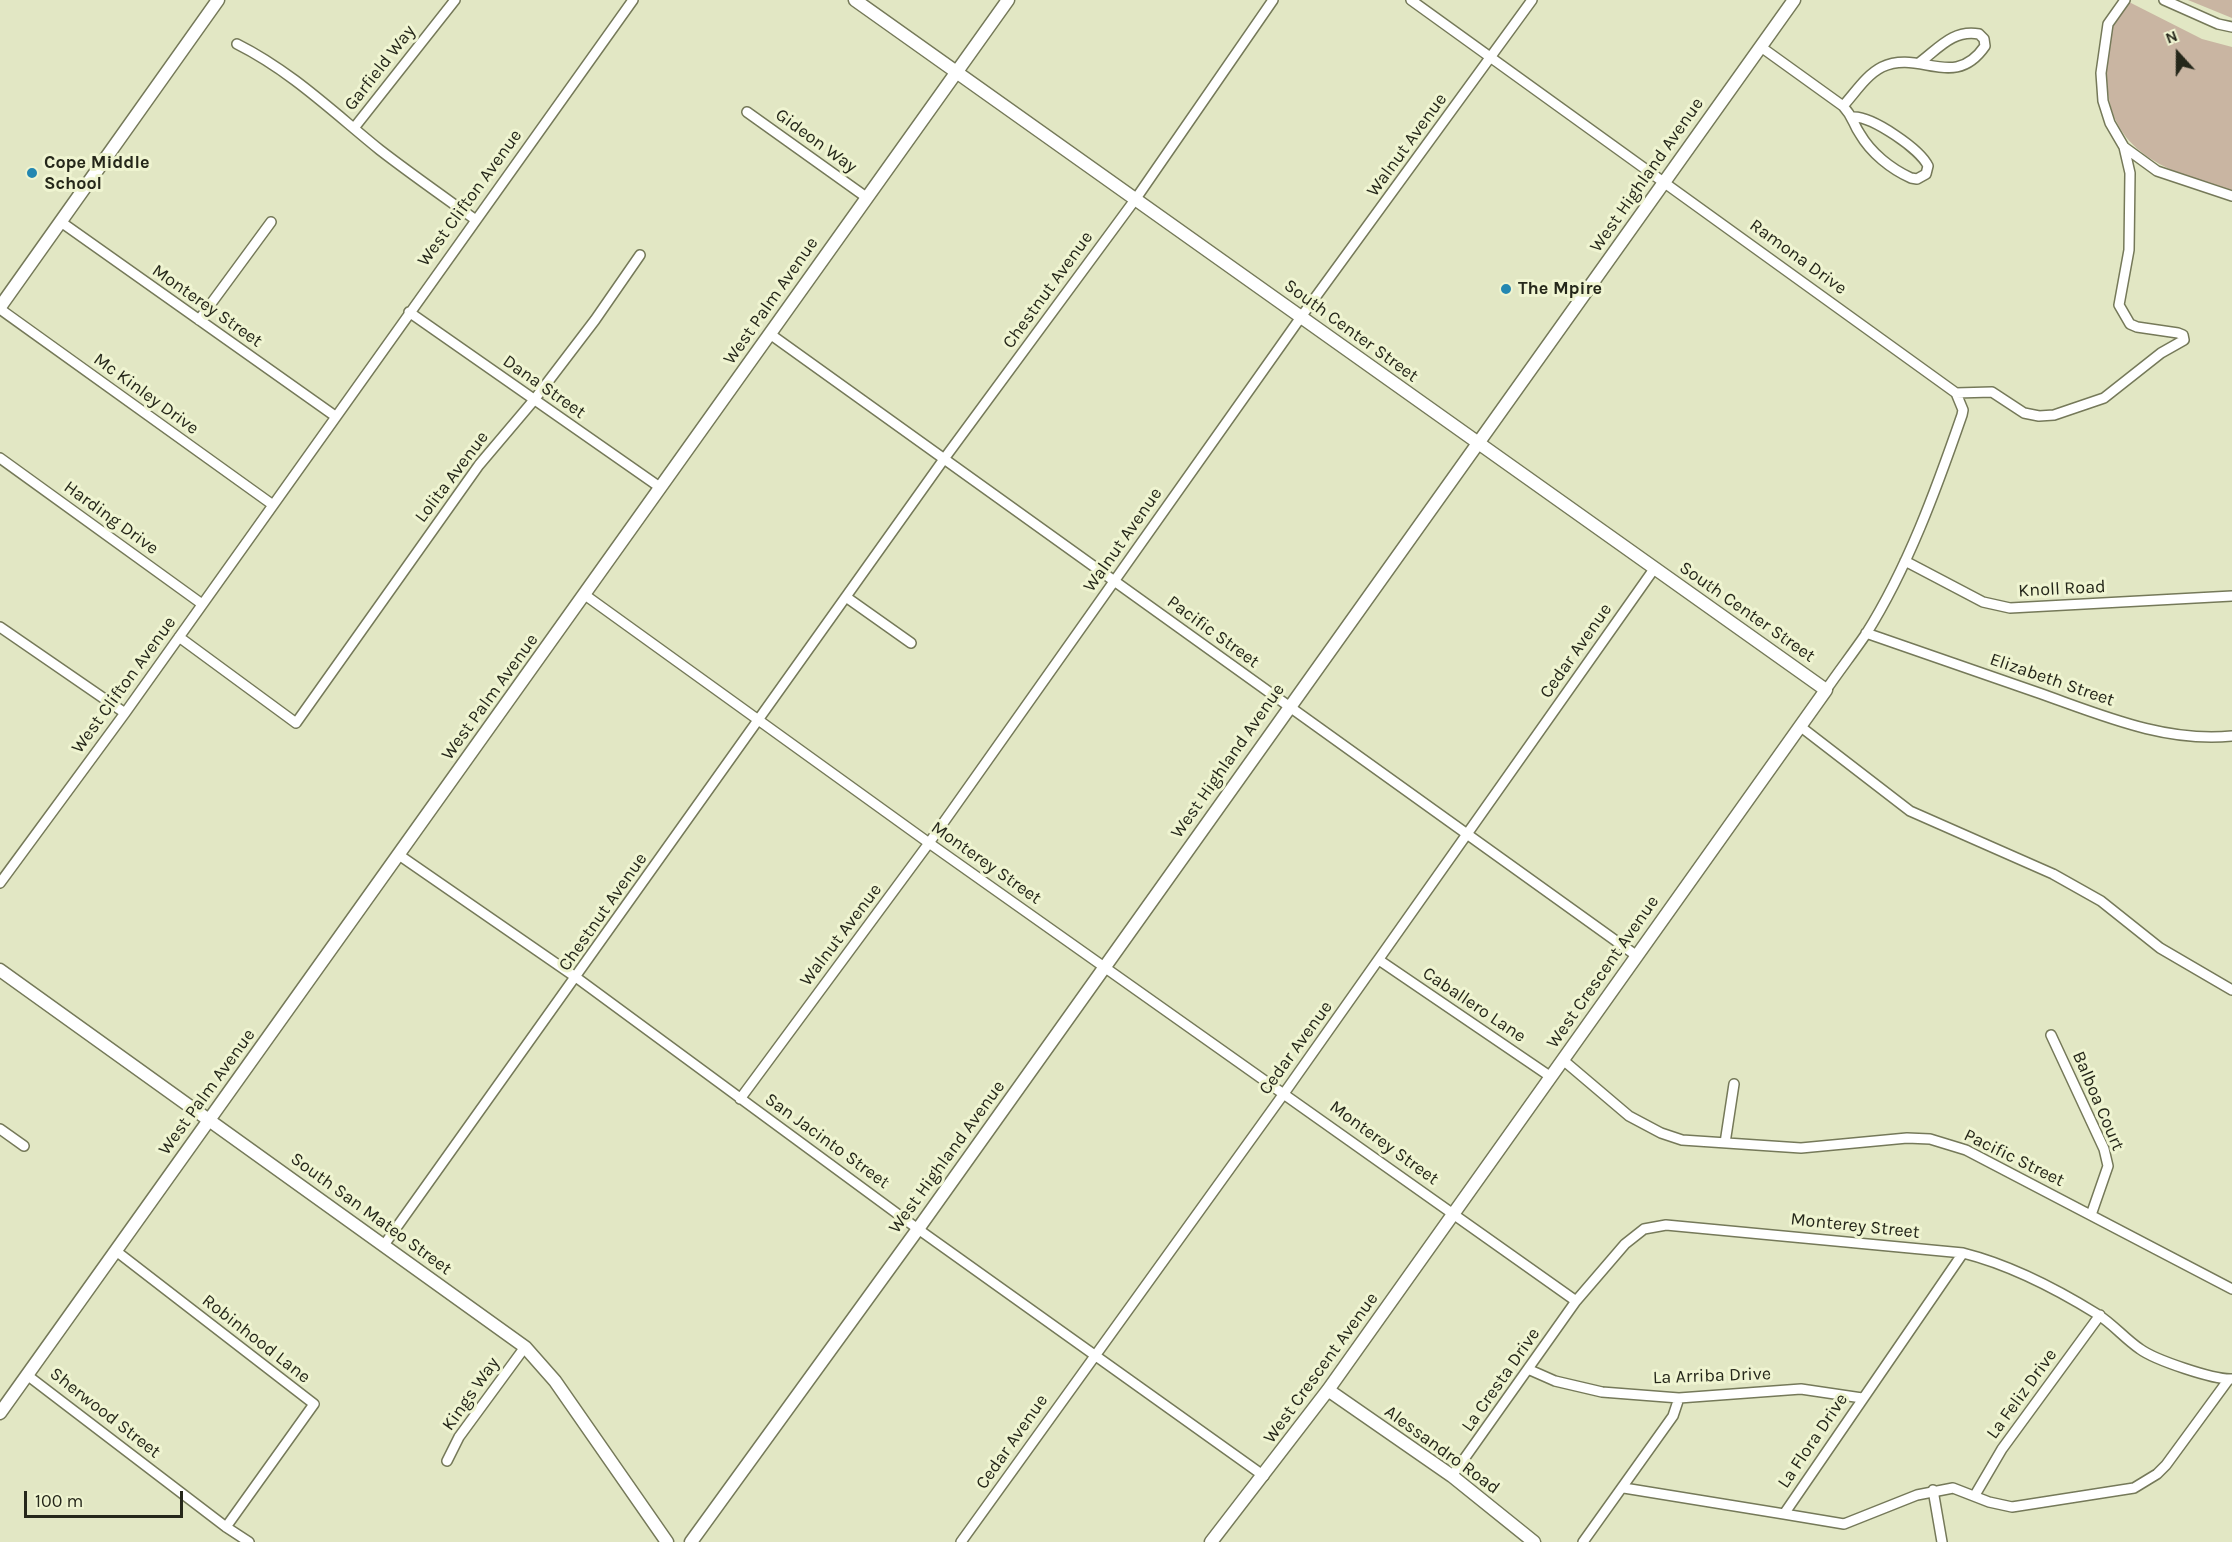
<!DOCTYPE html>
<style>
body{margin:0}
#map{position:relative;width:2232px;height:1542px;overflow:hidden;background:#e2e7c4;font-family:Karla,sans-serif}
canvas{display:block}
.north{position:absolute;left:2148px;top:24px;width:60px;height:60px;-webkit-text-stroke:4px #eff4d1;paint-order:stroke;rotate:339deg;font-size:16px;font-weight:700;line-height:24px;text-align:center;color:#25271a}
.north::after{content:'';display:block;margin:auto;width:21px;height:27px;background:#25271a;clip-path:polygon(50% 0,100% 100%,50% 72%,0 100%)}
.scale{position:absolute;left:24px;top:1491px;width:159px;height:27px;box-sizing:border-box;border:3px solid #25271a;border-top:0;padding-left:8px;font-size:18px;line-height:21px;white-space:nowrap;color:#25271a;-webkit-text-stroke:4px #eff4d1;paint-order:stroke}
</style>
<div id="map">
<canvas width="2232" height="1542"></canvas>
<div class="north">N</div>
<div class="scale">100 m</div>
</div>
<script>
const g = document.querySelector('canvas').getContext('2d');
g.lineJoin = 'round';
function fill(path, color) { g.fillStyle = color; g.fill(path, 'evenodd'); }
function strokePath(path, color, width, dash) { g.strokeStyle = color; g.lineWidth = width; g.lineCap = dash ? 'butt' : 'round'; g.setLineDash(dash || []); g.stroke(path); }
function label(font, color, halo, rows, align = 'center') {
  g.font = font + ' Karla,sans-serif'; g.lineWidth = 6; g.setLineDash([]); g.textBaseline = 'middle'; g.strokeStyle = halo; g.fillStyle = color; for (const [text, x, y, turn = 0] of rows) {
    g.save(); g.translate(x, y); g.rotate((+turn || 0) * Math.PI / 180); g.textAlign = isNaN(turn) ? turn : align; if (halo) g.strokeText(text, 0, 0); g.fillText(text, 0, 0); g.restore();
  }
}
fill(new Path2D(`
 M2188 0H2232V18Z
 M2129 2 2202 39 2232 47V192C2169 171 2106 154 2107 74 2107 59 2106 38 2112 24 2115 16 2124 8 2129 2Z`), '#c9b5a2');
const street = new Path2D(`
 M1411 0 1956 393 1963 410 1962 415C1936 490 1908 567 1866 634 1853 653 1839 671 1826 690
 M2164 0 2218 24 2232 27
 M237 44C291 71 333 112 380 150 411 174 444 197 476 220
 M1761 47 1843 106C1854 118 1852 122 1860 134 1871 153 1891 169 1911 178L1917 179 1926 174 1928 166C1920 149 1873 117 1854 117
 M1843 106C1855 93 1866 75 1882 67 1920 49 1954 91 1985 46L1984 39 1979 34C1953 29 1938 49 1919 63
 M747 112 866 197
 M354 128 455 0
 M2124 147 2157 171 2232 196
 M61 222 335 416
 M0 309 273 505
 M409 312 661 488
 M199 320 271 222
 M770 334 1637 956
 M1956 393 1992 392 2024 413 2039 416 2054 415 2104 398 2161 353 2184 340 2183 335 2178 333 2137 327 2130 324 2119 305 2129 250 2130 173 2124 147 2110 123 2103 101 2101 73 2108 24 2125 0
 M0 458 202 604
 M1905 561 1983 602 2010 608 2232 596
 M585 595 929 843 1576 1301 1625 1244 1644 1229 1666 1225 1963 1253C2011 1265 2055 1288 2097 1314 2113 1324 2125 1339 2140 1349 2155 1360 2214 1380 2232 1379
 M846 597 911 643
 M0 627 125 713
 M1866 633C1923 653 1980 672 2036 692 2099 714 2164 743 2232 736
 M179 637 296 723 479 465 534 400 595 320 640 255
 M1801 727 1910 811 2053 874 2101 901 2160 948 2232 990
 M399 855 577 978 918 1229 1264 1476
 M0 883 125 713 633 0
 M1379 960 1551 1077
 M2051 1035 2104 1149 2108 1166 2091 1215
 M1563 1060 1629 1116 1661 1133 1682 1140 1801 1148 1907 1138 1930 1139 1966 1150 2232 1289
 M740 1099 929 843 1301 317 1532 0
 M0 1129 24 1146
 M1725 1143 1734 1084
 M384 1245 944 459 1137 197 1273 0
 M116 1251 314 1404 226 1527
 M1530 1370 1555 1381 1602 1392 1679 1398 1801 1389 1862 1398
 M27 1375 226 1527 249 1542
 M447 1461 459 1437 525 1347
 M1452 1476 1576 1301
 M1624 1488 1784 1514 1963 1253
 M1933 1490 1942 1542
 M1975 1495 2002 1449 2100 1315
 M1784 1514 1844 1524 1917 1495 1953 1488 1989 1502 2012 1507 2134 1488 2157 1474 2166 1465 2229 1379
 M961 1542 1285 1092 1654 569
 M1583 1542 1673 1416 1679 1398`);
const secondary = new Path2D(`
 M855 0C1180 228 1501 462 1826 690L1328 1390 1211 1542
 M0 307 218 0
 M0 970 525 1347 555 1381 667 1542
 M1328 1390 1452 1476 1534 1542
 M0 1413 1008 0
 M691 1542 918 1229 1794 0`);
strokePath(street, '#757959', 12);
strokePath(secondary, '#757959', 15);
strokePath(street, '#fff', 9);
strokePath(secondary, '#fff', 12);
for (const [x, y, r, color] of [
 [32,173,6,"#2387b1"],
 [1506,289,6,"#2387b1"]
]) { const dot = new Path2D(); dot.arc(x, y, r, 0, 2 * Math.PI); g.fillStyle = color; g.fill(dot); strokePath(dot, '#eff4d1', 2); }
label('18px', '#25271a', '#eff4d1', [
 ["Garfield Way",380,68,-52],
 ["Gideon Way",816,141,36],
 ["Walnut Avenue",1407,145,-54],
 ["West Highland Avenue",1647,175,-55],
 ["West Clifton Avenue",470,198,-54],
 ["Ramona Drive",1798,257,36],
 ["Chestnut Avenue",1048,290,-54],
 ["West Palm Avenue",771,301,-55],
 ["Monterey Street",207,306,35],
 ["South Center Street",1351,331,36],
 ["Dana Street",544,387,35],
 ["Mc Kinley Drive",146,394,36],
 ["Lolita Avenue",452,477,-53],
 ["Harding Drive",111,518,36],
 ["Walnut Avenue",1123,540,-55],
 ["Knoll Road",2062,589,-3],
 ["South Center Street",1747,612,35],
 ["Pacific Street",1213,632,36],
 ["Cedar Avenue",1576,651,-55],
 ["Elizabeth Street",2052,680,19],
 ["West Clifton Avenue",124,685,-54],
 ["West Palm Avenue",490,697,-54],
 ["West Highland Avenue",1228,761,-55],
 ["Monterey Street",986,863,35],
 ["Chestnut Avenue",603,912,-55],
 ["Walnut Avenue",841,935,-53],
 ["West Crescent Avenue",1603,972,-55],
 ["Caballero Lane",1474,1005,34],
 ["Cedar Avenue",1296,1048,-54],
 ["West Palm Avenue",207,1092,-54],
 ["Balboa Court",2098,1101,67],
 ["San Jacinto Street",827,1141,36],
 ["Monterey Street",1384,1143,36],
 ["West Highland Avenue",947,1157,-54],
 ["Pacific Street",2014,1158,26],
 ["South San Mateo Street",371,1214,36],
 ["Monterey Street",1855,1226,6],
 ["Robinhood Lane",256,1339,38],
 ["West Crescent Avenue",1321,1368,-54],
 ["La Arriba Drive",1712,1376,-2],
 ["La Cresta Drive",1501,1380,-55],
 ["Kings Way",471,1394,-55],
 ["La Feliz Drive",2022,1394,-54],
 ["Sherwood Street",105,1413,38],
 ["La Flora Drive",1813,1441,-56],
 ["Cedar Avenue",1012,1442,-55],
 ["Alessandro Road",1442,1450,36]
]);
label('bold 18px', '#25271a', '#eff4d1', [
 ["Cope Middle",44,163],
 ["School",44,184],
 ["The Mpire",1518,289]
], 'left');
</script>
